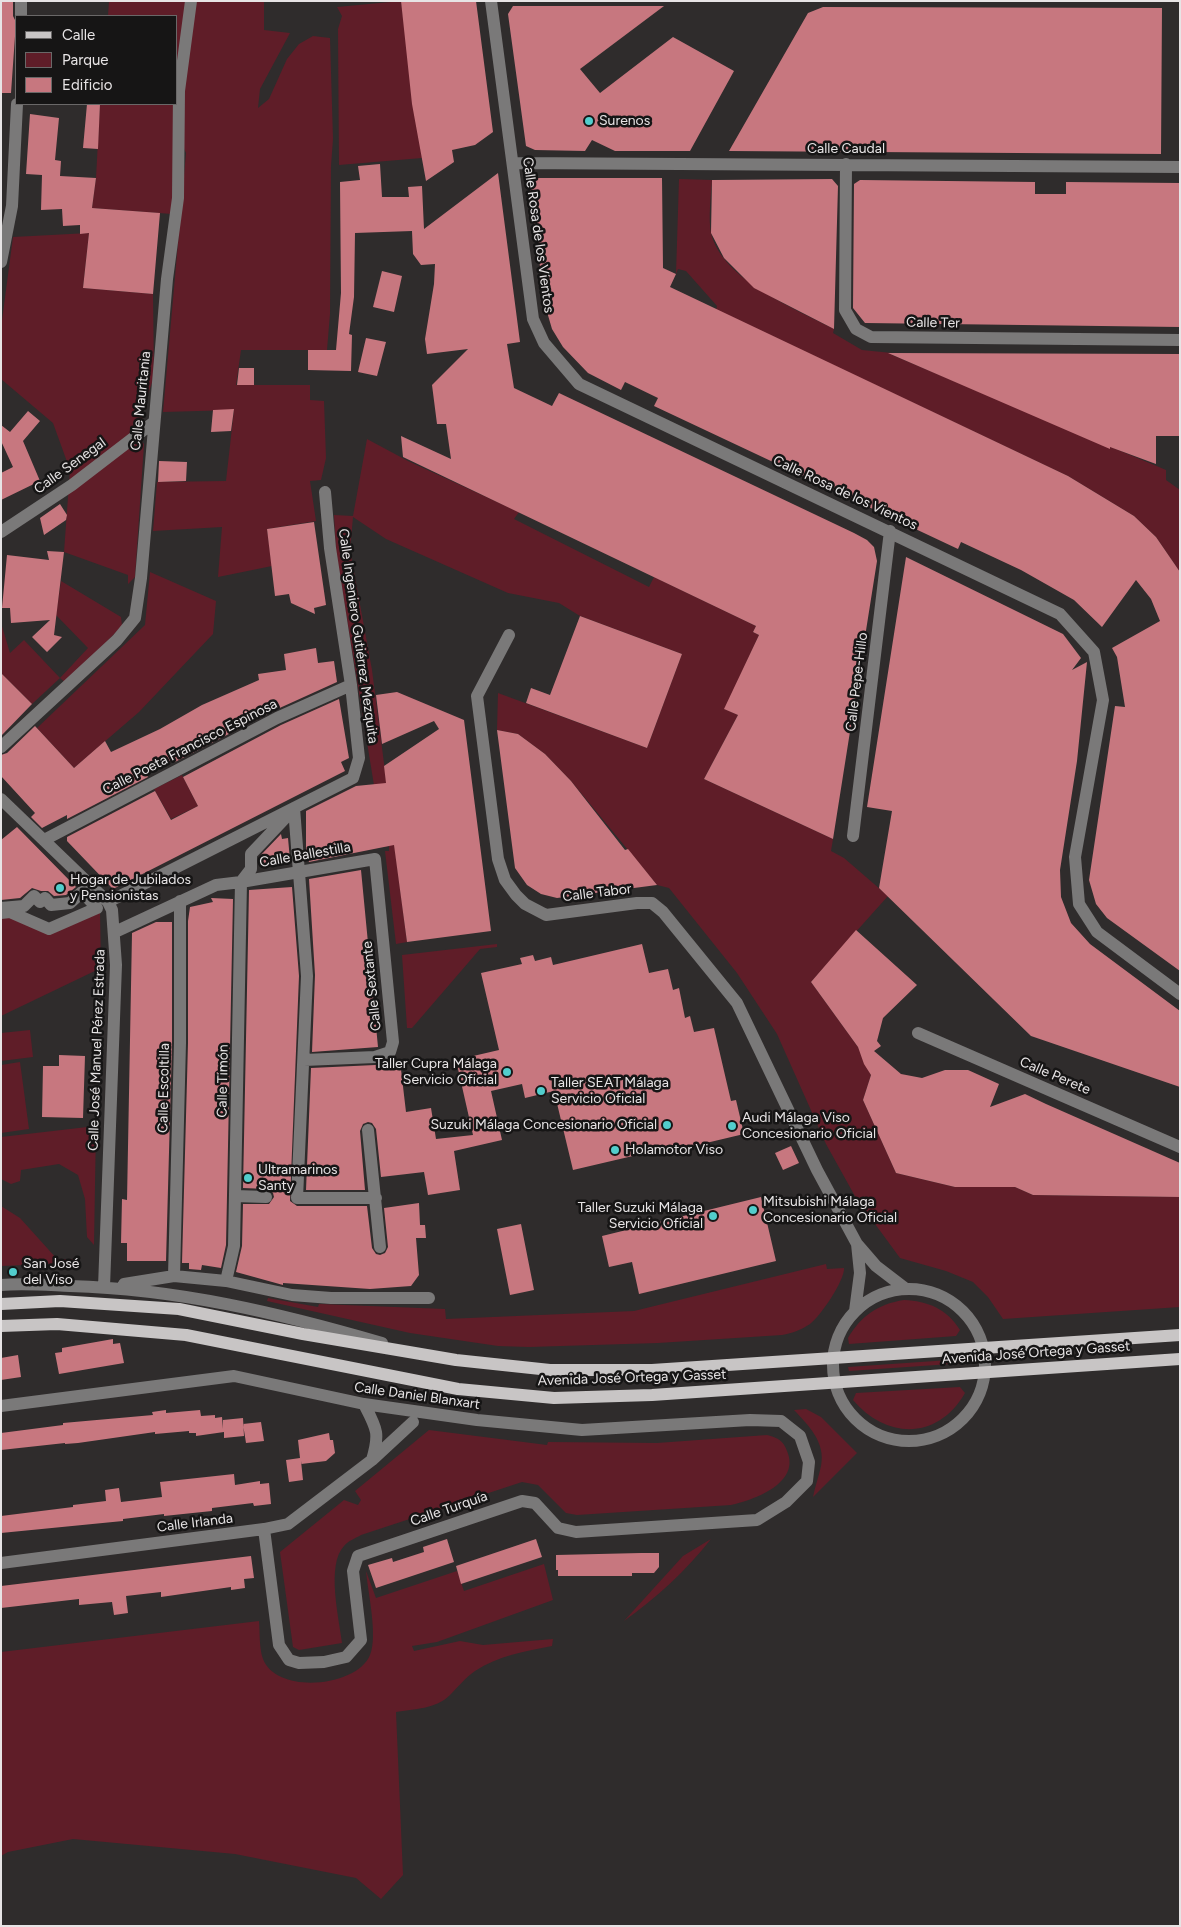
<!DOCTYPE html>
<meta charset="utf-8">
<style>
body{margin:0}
#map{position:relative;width:1181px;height:1927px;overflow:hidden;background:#2f2c2c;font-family:Figtree,sans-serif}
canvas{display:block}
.frame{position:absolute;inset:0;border:2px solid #e7e4e5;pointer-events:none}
.legend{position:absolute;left:15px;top:15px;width:162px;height:90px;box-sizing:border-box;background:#161515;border:1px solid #6a6868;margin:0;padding:6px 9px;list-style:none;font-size:15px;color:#e7e4e5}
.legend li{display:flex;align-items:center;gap:10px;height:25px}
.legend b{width:25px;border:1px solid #6a6868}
</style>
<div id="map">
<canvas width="1181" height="1927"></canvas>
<div class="frame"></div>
<ul class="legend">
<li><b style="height:6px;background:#c8c5c5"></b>Calle</li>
<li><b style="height:14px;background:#5f1d28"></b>Parque</li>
<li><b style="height:14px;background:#c7777f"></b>Edificio</li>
</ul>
</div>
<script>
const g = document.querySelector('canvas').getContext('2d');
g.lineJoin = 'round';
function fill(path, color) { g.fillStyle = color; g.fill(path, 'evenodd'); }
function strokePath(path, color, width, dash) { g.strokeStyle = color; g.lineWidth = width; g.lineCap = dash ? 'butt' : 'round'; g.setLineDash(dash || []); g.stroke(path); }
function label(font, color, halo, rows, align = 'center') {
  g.font = font + ' Figtree,sans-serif'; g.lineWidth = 5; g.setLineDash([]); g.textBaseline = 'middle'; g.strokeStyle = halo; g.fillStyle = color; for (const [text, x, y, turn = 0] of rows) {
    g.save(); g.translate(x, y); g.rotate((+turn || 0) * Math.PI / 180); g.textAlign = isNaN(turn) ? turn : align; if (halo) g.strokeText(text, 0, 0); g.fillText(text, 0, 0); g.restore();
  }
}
fill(new Path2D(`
 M109 1H188L176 90V16H108Z
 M195 1H264V30L290 33 260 89 258 108 269 99 287 59 299 44 313 36 330 38 333 139 331 166 330 314 327 350H241L236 385H310V400L324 401 326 458 321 480 310 481 316 521 267 529 272 566 218 577 222 527 153 531 157 482 226 481 234 410 163 412 186 153 182 144 184 83Z
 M401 1 422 158 339 165 338 29 342 16 337 7Z
 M100 104H175L172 214 92 208 96 178Z
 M679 179 712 180C711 195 708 219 711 233 722 280 796 309 834 329L833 333 862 350 892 353V355L1166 470V480L1180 490V572L1156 537 1134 516 1068 476 716 310 717 306 686 271 678 269 676 274Z
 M89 233 83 288 153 294 154 377 143 408 141 441 144 444 135 577 128 584V575L64 552 70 470 53 423 1 379V328L13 237Z
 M367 439 408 461 519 512 514 519 649 587 654 577 756 626 753 632 759 635 725 709 738 715 704 779 833 839 831 851 844 858 888 896 811 982 858 1047 871 1075 863 1100 896 1173 955 1187H1015L1033 1195 1180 1197V1307L1003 1319 988 1297 973 1282 946 1271 900 1258 856 1198 826 1144 777 1034 737 973 669 888 657 885 571 781 545 754 518 734 497 730 498 693 647 748 682 654 580 616 559 603 508 593 386 539 353 517 350 550 372 670 407 942 396 944 385 851H389V846L384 847 336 551 334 515 353 516Z
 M150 572 216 601 213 634 139 712 74 768 37 728 145 625Z
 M61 581 121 617 122 626 66 683 60 678 32 704 1 673V623L10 653 24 640 60 678 88 648 56 615Z
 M182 775 198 806 171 819 154 789Z
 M100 911 101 968 1 1016V913L49 929Z
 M497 944V947L480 949 412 1028H407L402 955Z
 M30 1030 33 1057 1 1061V1033Z
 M20 1062 29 1129 1 1133V1065Z
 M96 1126 94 1245 87 1237 85 1199 78 1175 59 1164 21 1170 20 1181 11 1184 1 1179V1137Z
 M1 1206 20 1218 57 1259H74V1263L1 1266Z
 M826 1264 827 1269 844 1268C845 1280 820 1317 810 1324 801 1330 793 1333 782 1335L658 1343 529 1347 498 1346 410 1333 267 1301 268 1298 318 1307 319 1304 445 1309 446 1319 634 1311Z
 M904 1300C928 1301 947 1309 960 1330L956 1336 849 1344 848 1338C861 1316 878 1304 904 1300Z
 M964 1359 965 1363 849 1371 848 1367Z
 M960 1387 965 1393C938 1440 887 1440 853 1400L856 1393Z
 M806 1409 821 1417 857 1453 813 1497C815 1486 819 1476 821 1466 826 1442 808 1425 794 1410Z
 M429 1430 547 1445 548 1442 657 1443 767 1435C778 1438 783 1440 787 1451 801 1483 754 1500 731 1505L577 1515 566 1513 538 1485 522 1482 361 1535C356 1538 348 1541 344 1546 326 1565 339 1618 342 1643L299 1650 293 1647 280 1552 344 1500 358 1505 361 1500 355 1491Z
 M711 1539C686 1571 656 1598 624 1621L683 1556Z
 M544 1564 553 1600 437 1642 412 1646 414 1651 460 1641 483 1645 553 1639 552 1646C525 1651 498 1656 475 1671 465 1678 458 1687 450 1695 436 1709 414 1709 396 1712L403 1875 381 1899 356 1878 235 1854 73 1839 8 1852 1 1856V1652L259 1621C260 1632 259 1648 263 1659 277 1695 357 1687 370 1655 378 1636 368 1593 366 1571L376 1598 457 1571 464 1591Z`), '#5f1d28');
fill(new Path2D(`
 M1 1H13V16L16 22 11 93H1Z
 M401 1H476L493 132 475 145 452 150 454 162 426 181 412 104Z
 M513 6H664L580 69 600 93 673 37 734 71 690 151H615L592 140 585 151 535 150 526 146 508 14Z
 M823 7 1162 8 1161 154 729 151 808 13Z
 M87 104H100L98 149 83 148Z
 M30 114 59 118 55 160 61 161 60 176 96 178 92 208 160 213 153 294 83 288 89 233 80 234V225L63 226 62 209 41 210 42 175 26 174Z
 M380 164 382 197H409L408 187 422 186 424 229 498 173 520 342 507 344 514 388 552 406 559 393 854 533 867 540 874 547 877 561 833 839 704 779 738 715 724 709 759 635 753 632 756 626 403 457 401 436 451 459 446 424H437L432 385 468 349 427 354 425 339 434 284 435 264 421 265 413 254 412 231 355 233 354 297 349 334 352 335 351 371 308 370V350H336L341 293 340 182 360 180 358 166Z
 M537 178H662L663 268 676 274 670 287 1068 476 1134 516 1156 537 1180 572V971L1107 918 1096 904 1089 880 1115 706 1125 707 1117 657 1112 648 1160 621 1151 599 1136 580 1102 627 1074 600 1021 570 961 542 958 549 654 406 658 398 625 382 621 390 588 373 563 347 552 329 545 305 530 190Z
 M832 179 838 186 834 329 754 288 724 258 711 233 712 180Z
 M860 180 1035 182V194H1066V182L1180 183V327L865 323 853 308 854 184Z
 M382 271 402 276 394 312 373 307Z
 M366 338 386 342 377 376 358 372Z
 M888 353 1180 354V436H1156V464L1110 447V449Z
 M239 368H254V385H237Z
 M234 409 231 431 211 432 213 410Z
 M28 411 40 421 23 441 40 481 1 500V473L13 467 1 441V425L10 432Z
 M159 461 187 462 186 481 158 482Z
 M60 504 67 515 66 520 44 535 40 518Z
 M314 522 326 605 314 608 315 614 291 603 289 594 275 596 267 529Z
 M47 551 64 552 54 635 62 637 47 652 32 637 50 620 11 623 10 608H2L7 555 49 560Z
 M906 557 1063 634 1081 658 1072 670 1087 662 1077 761 1060 870 1061 897 1071 923 1090 944 1180 1011V1087L1031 1036 879 888 892 811 867 807Z
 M580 616 682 654 647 748 526 703 531 688 550 695Z
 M316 648 318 663 334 661 337 682 273 711 175 762 174 759 146 774 148 777 67 819V815L42 828 31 817 35 813 1 776V755L7 753 35 726 74 768 105 741 111 752 160 729 202 705 259 680 258 674 286 670 284 654Z
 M1 673 32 704 1 736Z
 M397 692 464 720 491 931 407 942 394 845 309 862 308 857H306V811L356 786 386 783 384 766 439 729 434 721 382 744 376 695Z
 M339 699 349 758 341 762 345 771 113 889 67 841V837L155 791 171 820 198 806 183 777 281 725Z
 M497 730 518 734 545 754 571 781 625 850 628 849 657 885 557 898 541 894 527 885 515 868Z
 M17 827 76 887 66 895 54 896 48 891H41L32 888 20 898 1 900V840Z
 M281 834 282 839 288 838 290 860 259 865V857Z
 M361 870 378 1047 312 1052 315 975 309 879Z
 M292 887 299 976 290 1201 297 1206H367L372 1248 376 1254 380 1255 385 1253 388 1247 384 1208 419 1203 420 1225H425L426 1238H416L419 1275 411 1286 370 1289 283 1283V1285L236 1272 242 1246 243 1204H269L274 1197 273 1193 267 1189 243 1188 249 890Z
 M211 898 233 899 226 1245 221 1268 202 1265 201 1270 189 1269V1263H182L188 1043V921L190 907 213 902Z
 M156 922H172V1043L166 1261H127V1243H121L122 1199 127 1200 132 933Z
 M856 930 917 985 883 1018 877 1041 881 1046 874 1051 901 1074 922 1078 945 1070H968L999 1084 990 1107 1025 1094 1046 1104 1180 1163V1197L1033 1195 1015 1187H955L896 1173 863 1100 871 1075 864 1064 858 1047 811 982Z
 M642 944 649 973 668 969 673 990 679 988 685 1018 690 1016 694 1032 714 1028 731 1101 736 1100 744 1134 685 1148 684 1144 573 1170 554 1091 525 1098 522 1084 491 1091 502 1140 454 1151 460 1190 428 1195 424 1172 381 1177 376 1129 372 1123 368 1122 363 1124 360 1131 365 1190H306L311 1068 375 1065 400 1061 406 1112 431 1108 436 1139 473 1135 456 1060 499 1050 481 973 522 964 520 958 533 955 535 961 551 957 553 965Z
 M59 1055 85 1056 83 1118 42 1117 43 1066H59Z
 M791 1146 799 1163 783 1170 775 1153Z
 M761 1197 776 1261 639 1294 632 1262 609 1267 602 1236Z
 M521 1224 534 1290 510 1295 497 1229Z
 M113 1339V1344L120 1343 124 1363 59 1374 55 1353 62 1352V1348Z
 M18 1355 21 1377 1 1380V1358Z
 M166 1410V1413L200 1410 201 1416 215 1415V1418L222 1417 223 1429V1420L243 1418 244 1436 224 1438V1432L196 1436V1433H189V1431L155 1434V1432L78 1443 65 1444V1443L1 1450V1433L63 1425V1423L153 1415 152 1412Z
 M261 1422 264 1441 246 1443 243 1424Z
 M329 1433 330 1440H333L335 1453 326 1461 301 1464V1461L303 1480 289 1482 286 1460 300 1458 298 1440Z
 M234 1474 235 1485 260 1481V1484L269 1483 271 1504 254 1506 253 1503 212 1508V1511L164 1516V1514L123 1519V1521L1 1533V1516L73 1507V1505L106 1501 105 1490 119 1488 121 1502 162 1497 160 1482Z
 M447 1539 454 1562 376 1588 368 1565 392 1558 393 1562 424 1552 423 1547Z
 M536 1539 542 1557 461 1584 456 1566Z
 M641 1553H659V1567L654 1573H632V1576H558V1570H556V1555Z
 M251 1556 254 1578 244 1579 245 1588 231 1590V1587L161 1597V1592L126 1596 128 1613 114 1615 112 1602 79 1605V1599L1 1608V1586Z`), '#c7777f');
strokePath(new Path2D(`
 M491 1 533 319 544 343 579 384 1060 614 1094 652 1103 700 1075 857 1079 904 1097 932 1180 994
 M21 16V1
 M513 163 1180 167
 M846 164 845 310 856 329 871 337 1180 340
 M1 262 12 206 17 104
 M1 532 72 485 154 422
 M509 635 477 696 498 859 505 880 516 895 525 904 546 915 637 903H652L663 912 737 1003 817 1170 857 1244 876 1266 906 1289
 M1 747 117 640 135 618 141 578 167 279 178 198 179 91 191 1
 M1 799 108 902 112 910 116 965 104 1287
 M294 808 307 976 297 1198H376
 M853 836 890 531
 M44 840 277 718 351 685
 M108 902 353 778 359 758 351 685 330 548 325 492
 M1 908 24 906 34 896 40 902 45 898 51 905 70 903 82 892 97 908 49 929 10 912 1 913
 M115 932 216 885 241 882 251 869V854L287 816
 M918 1033 1180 1147
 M368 1130 380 1247
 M235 1196 266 1197
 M174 1276 180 1043V901
 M226 1281 234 1246 241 882 375 859 393 1042 390 1052 375 1057 304 1060
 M124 1284 174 1276 226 1281 292 1295 331 1298H429
 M1 1285C24 1283 47 1285 70 1286 178 1289 279 1313 382 1343
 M833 1365a76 76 0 1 1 152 0a76 76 0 1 1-152 0Z
 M855 1311 860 1273 857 1244
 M364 1404C377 1429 380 1433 372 1460
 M1 1406 234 1376 364 1404 477 1420 582 1430 750 1420 781 1421 800 1436 809 1462 807 1481 786 1502 757 1520 576 1532 558 1528 535 1503 522 1501 358 1556 353 1571 361 1640 346 1657 324 1662 299 1663 289 1660 279 1645 264 1529
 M1 1563 264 1529 288 1524 372 1460 413 1422`), '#7a7979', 12);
strokePath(new Path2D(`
 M1 1304 60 1301 179 1309 303 1334 456 1360 550 1370H652L1180 1335
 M1 1326 57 1324 186 1335 458 1389 554 1398 652 1395 1180 1359`), '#c8c5c5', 12);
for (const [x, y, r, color] of [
 [589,121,5,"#52cdcc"],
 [60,888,5,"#52cdcc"],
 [507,1072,5,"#52cdcc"],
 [541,1091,5,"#52cdcc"],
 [667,1125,5,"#52cdcc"],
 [732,1126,5,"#52cdcc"],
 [615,1150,5,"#52cdcc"],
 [248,1178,5,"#52cdcc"],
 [753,1210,5,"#52cdcc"],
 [713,1216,5,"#52cdcc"],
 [13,1272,5,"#52cdcc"]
]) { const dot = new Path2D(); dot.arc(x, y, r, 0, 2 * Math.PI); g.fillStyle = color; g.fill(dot); strokePath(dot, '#161515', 2); }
label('14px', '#e7e4e5', '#161515', [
 ["Surenos",599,121],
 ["Hogar de Jubilados",70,880],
 ["y Pensionistas",70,896],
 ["Taller Cupra Málaga",497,1064,"right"],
 ["Servicio Oficial",497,1080,"right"],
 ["Taller SEAT Málaga",551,1083],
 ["Servicio Oficial",551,1099],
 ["Audi Málaga Viso",742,1118],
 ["Concesionario Oficial",742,1134],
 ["Suzuki Málaga Concesionario Oficial",657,1125,"right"],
 ["Holamotor Viso",625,1150],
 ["Ultramarinos",258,1170],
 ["Santy",258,1186],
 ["Mitsubishi Málaga",763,1202],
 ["Concesionario Oficial",763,1218],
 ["Taller Suzuki Málaga",703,1208,"right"],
 ["Servicio Oficial",703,1224,"right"],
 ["San José",23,1264],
 ["del Viso",23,1280]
], 'left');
label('14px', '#e7e4e5', '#161515', [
 ["Calle Caudal",846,149],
 ["Calle Rosa de los Vientos",538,235,82],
 ["Calle Ter",933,323,1],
 ["Calle Mauritania",141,401,-84],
 ["Calle Senegal",70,466,-36],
 ["Calle Rosa de los Vientos",845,493,25],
 ["Calle Ingeniero Gutiérrez Mezquita",358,636,82],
 ["Calle Pepe-Hillo",857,682,-83],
 ["Calle Poeta Francisco Espinosa",190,747,-27],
 ["Calle Ballestilla",305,855,-10],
 ["Calle Tabor",597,893,-7],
 ["Calle Sextante",372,986,-96],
 ["Calle José Manuel Pérez Estrada",97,1050,-88],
 ["Calle Perete",1055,1076,23],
 ["Calle Timón",223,1081,-89],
 ["Calle Escoltilla",164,1088,-89],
 ["Avenida José Ortega y Gasset",1036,1353,-4],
 ["Avenida José Ortega y Gasset",632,1378,-2],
 ["Calle Daniel Blanxart",417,1396,8],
 ["Calle Turquía",449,1509,-19],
 ["Calle Irlanda",195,1523,-7]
]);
</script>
